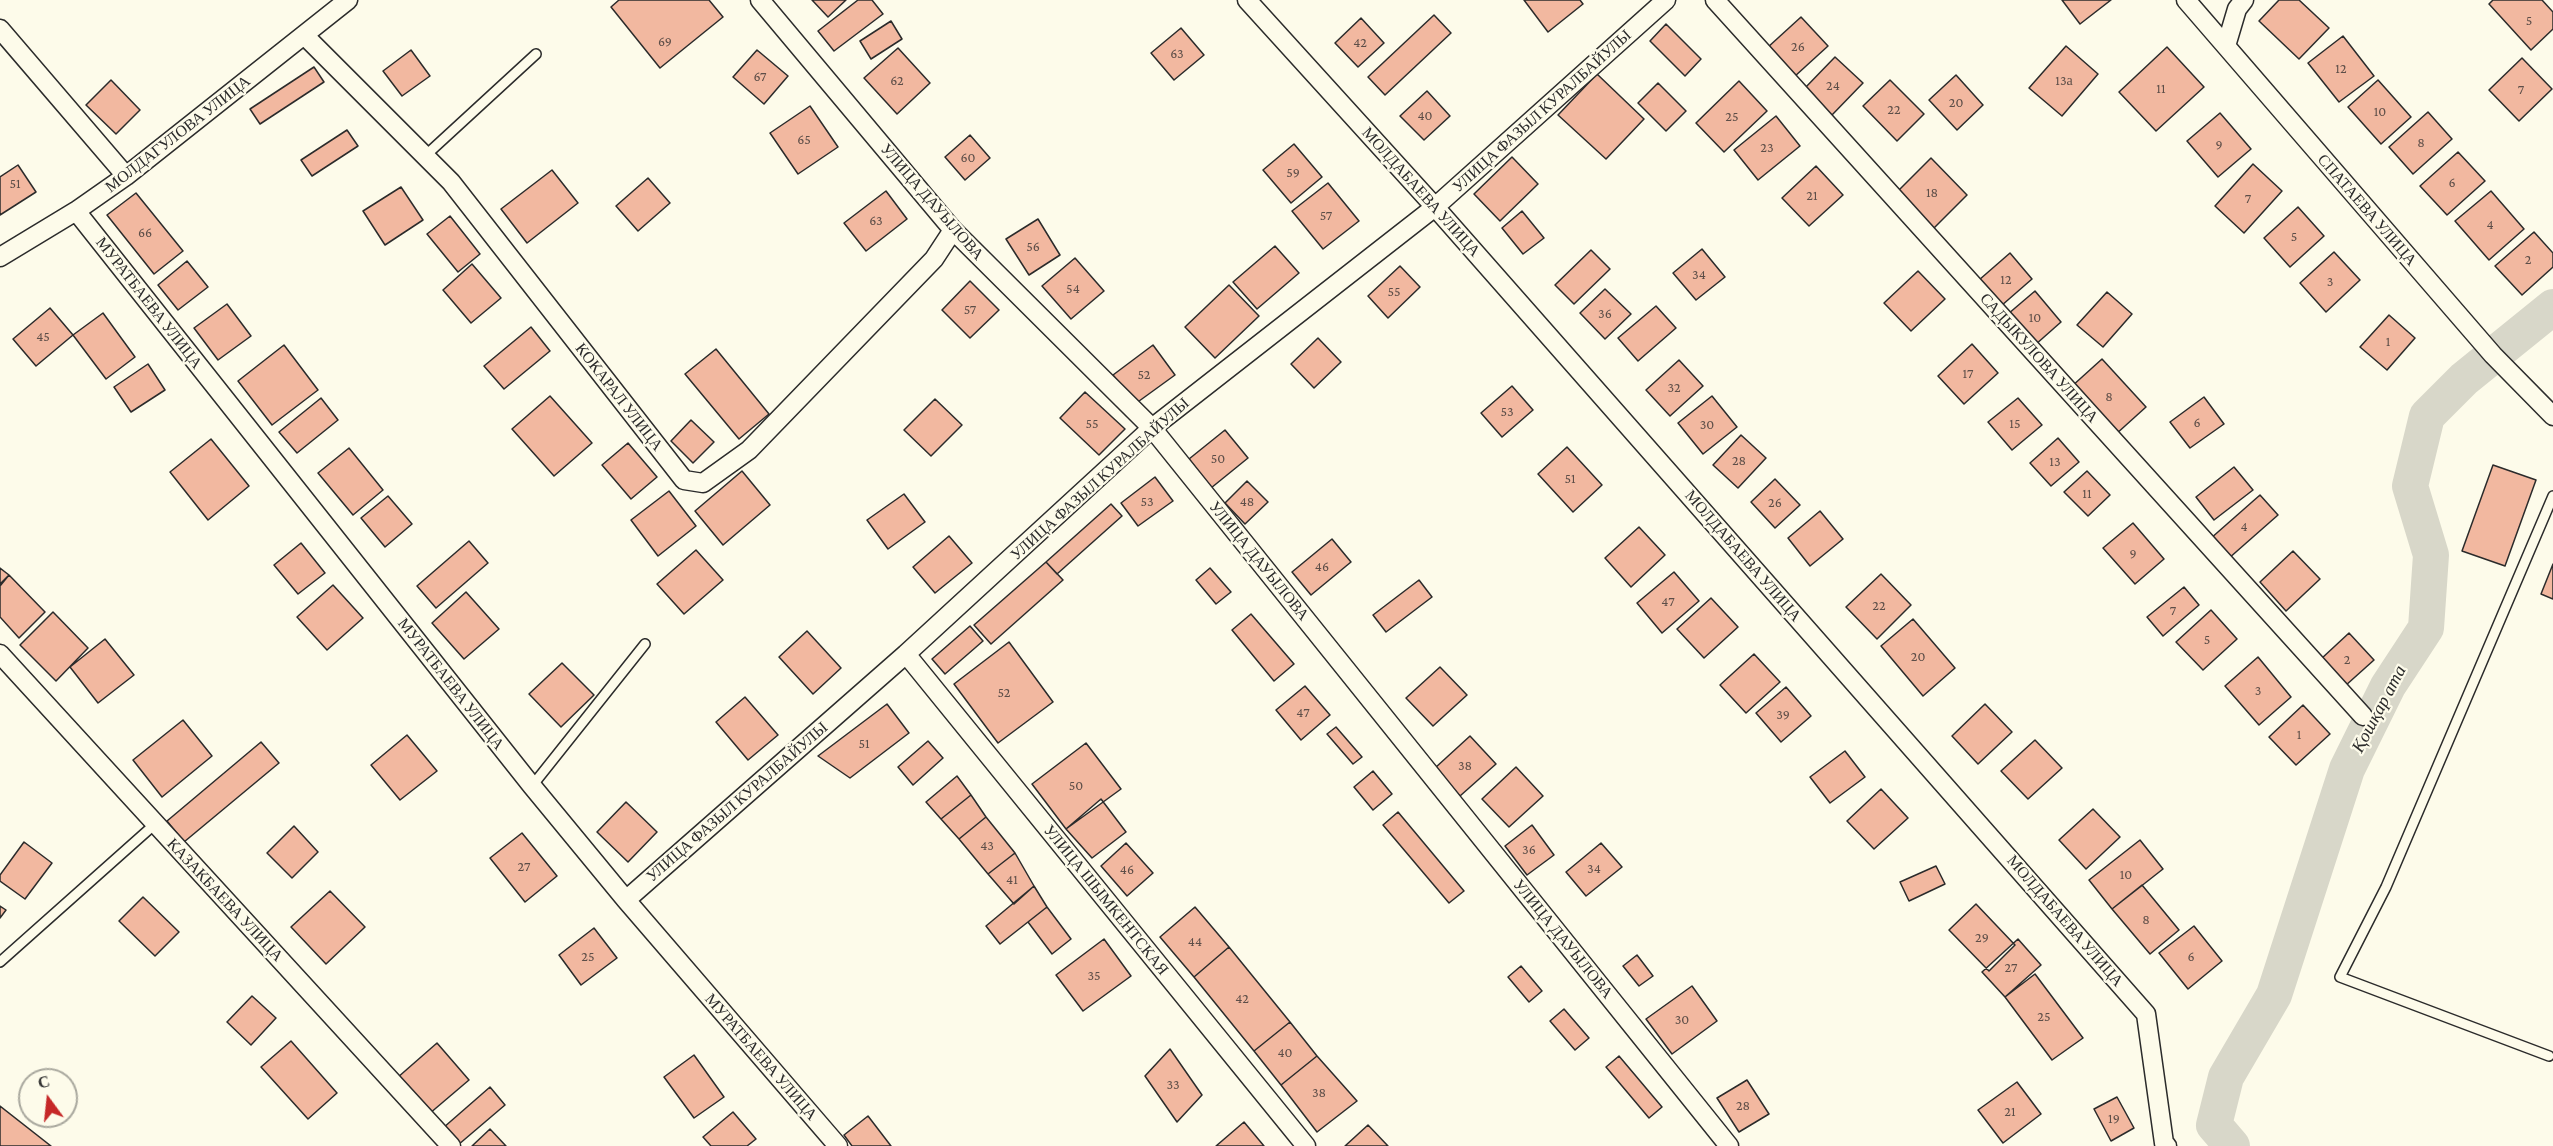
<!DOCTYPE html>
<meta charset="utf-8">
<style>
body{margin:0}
#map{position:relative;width:2553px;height:1146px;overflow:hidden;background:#fdfbea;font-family:"Crimson Pro",serif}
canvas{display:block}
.north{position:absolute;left:18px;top:1068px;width:60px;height:60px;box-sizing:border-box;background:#fdfbea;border:2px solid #a9a89e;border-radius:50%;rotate:345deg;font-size:16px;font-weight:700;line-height:24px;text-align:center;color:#2b2b2b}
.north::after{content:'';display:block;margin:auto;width:21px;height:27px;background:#c62828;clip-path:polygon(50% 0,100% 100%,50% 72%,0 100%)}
</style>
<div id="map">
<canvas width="2553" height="1146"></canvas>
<div class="north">С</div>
</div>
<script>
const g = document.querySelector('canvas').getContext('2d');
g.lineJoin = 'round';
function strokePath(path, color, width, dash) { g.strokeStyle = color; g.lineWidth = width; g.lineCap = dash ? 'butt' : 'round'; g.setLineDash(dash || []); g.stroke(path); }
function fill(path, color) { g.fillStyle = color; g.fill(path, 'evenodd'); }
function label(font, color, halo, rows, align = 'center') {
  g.font = font + ' "Crimson Pro",serif'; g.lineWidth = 4.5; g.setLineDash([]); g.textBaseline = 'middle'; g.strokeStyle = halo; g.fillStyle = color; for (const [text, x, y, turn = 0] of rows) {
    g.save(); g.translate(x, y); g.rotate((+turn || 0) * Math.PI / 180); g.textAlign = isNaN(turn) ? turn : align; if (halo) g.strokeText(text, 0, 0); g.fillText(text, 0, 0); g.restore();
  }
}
strokePath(new Path2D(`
 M2232 1146 2214 1125 2226 1077 2274 995 2347 769 2388 686 2426 628 2431 555 2410 486 2427 416 2464 379 2553 307`), '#d8d7c9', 36);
const building = new Path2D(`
 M619 0H709L723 17 660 68 611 7Z
 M812 0H846L828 17Z
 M858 0H872L883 14 834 51 818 31Z
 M1524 0H1580L1583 4 1548 32Z
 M2062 0H2111L2080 24Z
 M2279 0H2299L2329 28 2299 59 2259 21Z
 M2493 0H2542L2553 12V29L2531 50 2489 4Z
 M1434 15 1451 33 1385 95 1368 77Z
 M1801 17 1828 46 1794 77 1767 48Z
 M1361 18 1384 43 1358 67 1335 43Z
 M891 21 902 39 871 59 860 41Z
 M1666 24 1701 59 1685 76 1650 41Z
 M1181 28 1204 55 1174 80 1151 53Z
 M2343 36 2374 76 2339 102 2308 63Z
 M2066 46 2098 74 2062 116 2029 88Z
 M2167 47 2204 87 2156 131 2119 92Z
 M898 48 930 83 897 114 864 78Z
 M411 50 430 76 402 96 383 71Z
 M757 50 788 76 764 104 733 77Z
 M1835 57 1863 83 1831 116 1804 89Z
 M2522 58 2552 89 2519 121 2489 90Z
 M314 67 324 82 260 124 250 109Z
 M1597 74 1644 119 1606 159 1558 115Z
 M1956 75 1983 105 1957 130 1929 100Z
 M111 80 140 110 116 134 86 105Z
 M1890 80 1924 114 1897 141 1863 106Z
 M2378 80 2411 117 2381 144 2348 107Z
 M1739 81 1767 111 1724 152 1696 123Z
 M1658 83 1686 111 1666 131 1638 103Z
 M1427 91 1450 116 1424 140 1400 116Z
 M810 106 838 147 798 174 770 133Z
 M2428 112 2452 139 2413 174 2389 147Z
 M2220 113 2251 149 2218 177 2187 141Z
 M1776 116 1800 146 1758 180 1734 150Z
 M347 130 358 146 312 176 301 160Z
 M970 135 990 158 965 180 945 157Z
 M1294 144 1322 177 1291 203 1263 170Z
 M2458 152 2485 181 2447 215 2420 186Z
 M1512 157 1538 184 1500 221 1474 194Z
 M1931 158 1967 195 1934 228 1898 191Z
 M2253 164 2282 191 2244 233 2215 206Z
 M18 165 36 192 0 215V177Z
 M1816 166 1843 195 1809 226 1782 198Z
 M552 170 578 203 527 243 501 209Z
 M648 178 670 203 638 231 616 206Z
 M1328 183 1359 221 1323 249 1292 211Z
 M401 187 423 220 385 245 363 211Z
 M886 191 907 219 866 251 844 223Z
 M2491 191 2524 229 2489 260 2455 221Z
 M136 193 183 251 154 274 107 215Z
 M2298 207 2324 236 2290 267 2264 238Z
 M1522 211 1544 238 1523 254 1502 228Z
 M450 216 480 254 458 272 427 234Z
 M1038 219 1060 255 1029 275 1006 239Z
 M2534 232 2553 253V267L2522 295 2495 266Z
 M1275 246 1299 273 1257 309 1233 282Z
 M1702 249 1725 277 1696 300 1673 273Z
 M1591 250 1610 269 1574 304 1555 285Z
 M2334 252 2360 280 2326 312 2300 283Z
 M2010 253 2032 279 2001 306 1979 280Z
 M1075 258 1104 291 1071 319 1042 286Z
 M187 261 208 287 178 310 158 285Z
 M472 264 501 298 471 323 443 290Z
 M1400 266 1420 287 1388 318 1368 296Z
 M1918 271 1945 299 1911 331 1884 303Z
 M970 281 999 310 970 338 942 310Z
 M1229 285 1259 316 1215 358 1185 327Z
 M1605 289 1631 314 1605 339 1580 313Z
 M2035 291 2061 322 2035 345 2008 314Z
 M2107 292 2132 314 2103 347 2077 325Z
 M227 304 251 336 218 360 194 328Z
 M1656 306 1676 328 1638 361 1618 338Z
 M50 308 73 335 36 366 13 339Z
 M103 313 135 357 106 379 73 335Z
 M2389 315 2415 338 2387 370 2360 347Z
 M531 327 550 351 504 389 484 366Z
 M1318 338 1341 362 1314 388 1291 364Z
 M1972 344 1998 373 1964 404 1938 376Z
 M284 345 318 390 272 425 238 381Z
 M1153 345 1175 375 1135 404 1113 375Z
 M716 349 769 414 739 439 685 374Z
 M2102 359 2146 407 2115 435 2071 387Z
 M1679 360 1703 386 1670 416 1646 390Z
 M148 364 165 390 131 412 114 387Z
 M1512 386 1533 410 1502 437 1481 413Z
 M1085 392 1125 429 1099 455 1060 418Z
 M550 396 592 443 554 476 512 429Z
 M1712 396 1737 427 1703 454 1678 423Z
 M2204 397 2224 424 2190 448 2170 422Z
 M321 398 338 420 297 453 279 432Z
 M2018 398 2042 425 2012 450 1988 422Z
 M935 399 962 425 931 456 904 430Z
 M691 420 714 442 693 463 671 441Z
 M1225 430 1248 458 1211 488 1189 459Z
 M1741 435 1766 458 1738 488 1713 465Z
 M2058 438 2079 462 2051 486 2030 463Z
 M211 439 249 486 208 520 170 472Z
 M628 443 657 477 631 499 602 465Z
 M1567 447 1602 485 1573 512 1538 474Z
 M349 448 383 490 353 515 318 473Z
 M2493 465 2536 480 2505 566 2462 551Z
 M2234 467 2253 490 2214 520 2196 497Z
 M742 471 770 505 723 545 695 511Z
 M2087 471 2110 495 2088 516 2064 492Z
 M1155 477 1173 501 1138 526 1121 503Z
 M1775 479 1800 505 1775 528 1751 502Z
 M1247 481 1268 502 1245 524 1225 503Z
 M669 491 696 526 658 556 631 520Z
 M904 494 925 522 888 549 867 520Z
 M2260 495 2278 515 2228 559 2210 539Z
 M388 496 412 524 385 547 361 518Z
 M1111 504 1122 516 1057 574 1046 562Z
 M1820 511 1843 539 1810 566 1788 538Z
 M2133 523 2164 559 2135 584 2103 548Z
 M1639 527 1665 555 1631 587 1605 558Z
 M949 536 972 563 935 593 913 567Z
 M1332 539 1351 562 1311 595 1292 572Z
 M469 541 488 563 436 608 417 586Z
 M301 543 325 573 298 594 274 565Z
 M696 550 723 580 684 614 657 584Z
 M2293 551 2320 579 2286 611 2260 582Z
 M1046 562 1063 580 991 644 974 625Z
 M2553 564V599L2541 594Z
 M0 568 9 575 0 586Z
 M1210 568 1231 592 1216 604 1196 580Z
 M1674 572 1699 601 1662 633 1637 603Z
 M1881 574 1911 605 1877 639 1846 607Z
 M9 575 45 612 19 638 0 617V584Z
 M1419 580 1432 597 1386 632 1373 615Z
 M333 585 363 618 327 650 297 617Z
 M2184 587 2199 605 2163 636 2147 617Z
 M466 592 499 629 464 659 432 623Z
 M1711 598 1738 627 1704 658 1677 629Z
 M2211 610 2237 639 2203 670 2176 642Z
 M53 612 88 648 56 681 20 645Z
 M1251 614 1294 664 1274 681 1232 630Z
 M1913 619 1955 668 1923 696 1881 646Z
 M970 626 983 641 945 674 932 659Z
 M807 631 841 668 813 694 779 657Z
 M2349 633 2374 660 2345 686 2321 659Z
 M105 639 134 675 98 703 70 667Z
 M1009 642 1053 702 998 743 954 684Z
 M1754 654 1780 682 1746 713 1720 685Z
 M2258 657 2291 697 2259 725 2225 686Z
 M562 663 594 695 561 727 529 694Z
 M1440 667 1467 695 1433 726 1406 698Z
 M1305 686 1330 715 1301 740 1276 710Z
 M1786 687 1811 716 1781 742 1756 713Z
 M745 697 778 735 748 760 716 722Z
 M887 704 909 733 850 778 818 756Z
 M1985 704 2012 732 1978 764 1952 736Z
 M2303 705 2330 734 2296 765 2269 737Z
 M183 720 212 756 162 797 133 760Z
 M1336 727 1362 757 1353 764 1327 734Z
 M407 735 437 771 400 800 371 765Z
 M1470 736 1496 764 1460 796 1435 768Z
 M2035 740 2062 768 2028 799 2001 771Z
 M928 741 943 758 913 785 898 767Z
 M261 742 279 763 184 842 167 821Z
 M1086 743 1121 789 1066 829 1032 784Z
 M1845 751 1865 777 1830 803 1810 777Z
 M1516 767 1543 796 1509 827 1482 799Z
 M1373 771 1392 794 1373 810 1354 787Z
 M957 776 971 795 941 819 926 802Z
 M1881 789 1908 818 1874 849 1847 821Z
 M971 795 986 817 959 839 941 819Z
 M1101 799 1126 832 1092 858 1066 829Z
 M626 802 657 832 628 862 597 832Z
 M2093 809 2120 837 2086 869 2059 840Z
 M1398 812 1464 891 1449 903 1383 825Z
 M986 817 1015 853 988 874 959 839Z
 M1532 825 1554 855 1527 875 1505 846Z
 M294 826 318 852 292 878 267 853Z
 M522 833 557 876 525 902 490 858Z
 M2140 840 2163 869 2112 909 2089 880Z
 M24 842 52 863 25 899 0 881V875Z
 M1126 843 1153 873 1127 896 1101 866Z
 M1601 843 1622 867 1586 896 1566 872Z
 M1015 853 1034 886 1014 904 988 874Z
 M1936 866 1945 884 1909 901 1900 882Z
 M2142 885 2179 930 2150 954 2112 909Z
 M1034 886 1047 907 1000 944 986 926Z
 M330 891 365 927 326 964 291 927Z
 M143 897 179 932 155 956 119 921Z
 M1976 904 2015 945 1989 971 1949 930Z
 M0 906 6 910 0 918Z
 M1047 907 1071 939 1052 954 1028 922Z
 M1195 907 1229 947 1194 977 1160 937Z
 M2194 926 2222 961 2188 989 2159 953Z
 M594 928 617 958 581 985 559 955Z
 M1104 939 1131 976 1083 1011 1056 975Z
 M2018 939 2041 965 2005 997 1982 972Z
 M1229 947 1290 1022 1254 1051 1194 977Z
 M1637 955 1653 976 1639 986 1623 966Z
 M1521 966 1542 991 1529 1002 1508 977Z
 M2035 974 2083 1038 2052 1060 2005 997Z
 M1692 986 1717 1021 1672 1054 1646 1019Z
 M252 996 276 1018 251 1045 227 1022Z
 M1564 1009 1589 1038 1575 1050 1550 1021Z
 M1290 1022 1317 1056 1281 1085 1254 1051Z
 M291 1041 337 1093 308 1119 261 1067Z
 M437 1043 469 1080 429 1114 397 1078Z
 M1170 1049 1202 1095 1177 1122 1145 1076Z
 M694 1055 724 1097 694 1118 664 1077Z
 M1317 1056 1357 1101 1317 1132 1281 1085Z
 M1619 1056 1662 1107 1649 1118 1606 1067Z
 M1747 1080 1769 1114 1739 1132 1717 1098Z
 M2017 1082 2041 1114 2003 1143 1978 1110Z
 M490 1087 505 1105 458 1145 443 1128Z
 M2117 1097 2134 1128 2111 1141 2094 1109Z
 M0 1106 51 1146H0Z
 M733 1112 756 1139 747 1146H711L703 1137Z
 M868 1116 891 1146H852L844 1135Z
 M1244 1122 1264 1146H1216Z
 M1368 1125 1388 1146H1345Z
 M490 1129 506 1146H472Z`);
fill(building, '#f2b8a0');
strokePath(building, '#2b2b2b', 1.5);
const service = new Path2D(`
 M425 156 536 54
 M532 786 645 644
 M0 962 155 824
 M2549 1056 2340 977 2386 887 2553 496`);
const minor = new Path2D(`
 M760 0 953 230 1152 428 1729 1146
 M1247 0 1435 207 2146 1014 2164 1143 2167 1146
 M1715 0 2363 716
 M2186 0 2493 355 2553 416
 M0 29 126 176
 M304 35 451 182 684 480 703 483 749 450 934 259 953 230
 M2226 46 2237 9 2244 0
 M76 211 532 786 626 900 838 1146
 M0 257 76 211 126 176 348 0
 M0 654 451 1146
 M906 654 1306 1146
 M626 900 906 654 1152 428 1435 207 1666 0`);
strokePath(service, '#2b2b2b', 12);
strokePath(minor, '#2b2b2b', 21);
strokePath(service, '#fdfbea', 9);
strokePath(minor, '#fdfbea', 18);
label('14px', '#5d4e48', null, [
 ["5",2529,21],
 ["69",665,42],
 ["42",1360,43],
 ["26",1798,47],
 ["63",1177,54],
 ["12",2341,69],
 ["67",760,77],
 ["62",897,81],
 ["13а",2064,81],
 ["24",1833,86],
 ["11",2161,89],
 ["7",2521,90],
 ["20",1956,103],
 ["22",1894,110],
 ["10",2380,112],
 ["40",1425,116],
 ["25",1732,117],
 ["65",804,140],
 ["8",2421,143],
 ["9",2219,145],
 ["23",1767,148],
 ["60",968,158],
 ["59",1293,173],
 ["6",2452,183],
 ["51",15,184],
 ["18",1932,193],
 ["21",1812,196],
 ["7",2248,199],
 ["57",1326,216],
 ["63",876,221],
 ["4",2490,225],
 ["66",145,233],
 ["5",2294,237],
 ["56",1033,247],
 ["2",2528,260],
 ["34",1699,275],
 ["12",2006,280],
 ["3",2330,282],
 ["54",1073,289],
 ["55",1394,292],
 ["57",970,310],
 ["36",1605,314],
 ["10",2035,318],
 ["45",43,337],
 ["1",2388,342],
 ["17",1968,374],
 ["52",1144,375],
 ["32",1674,388],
 ["8",2109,397],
 ["53",1507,412],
 ["6",2197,423],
 ["55",1092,424],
 ["15",2015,424],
 ["30",1707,425],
 ["50",1218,459],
 ["28",1739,461],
 ["13",2055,462],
 ["51",1570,479],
 ["11",2087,494],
 ["53",1147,502],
 ["48",1247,502],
 ["26",1775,503],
 ["4",2244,527],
 ["9",2133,554],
 ["46",1322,567],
 ["47",1668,602],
 ["22",1879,606],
 ["7",2173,611],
 ["5",2207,640],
 ["20",1918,657],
 ["2",2347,660],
 ["3",2258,691],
 ["52",1004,693],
 ["47",1303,713],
 ["39",1783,715],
 ["1",2299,735],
 ["51",864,744],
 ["38",1465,766],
 ["50",1076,786],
 ["43",987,846],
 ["36",1529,850],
 ["27",524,867],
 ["34",1594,869],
 ["46",1127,870],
 ["10",2126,875],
 ["41",1012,880],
 ["8",2146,920],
 ["29",1982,938],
 ["44",1195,942],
 ["25",588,957],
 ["6",2191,957],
 ["27",2011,968],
 ["35",1094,976],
 ["42",1242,999],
 ["25",2044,1017],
 ["30",1682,1020],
 ["40",1285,1053],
 ["33",1173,1085],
 ["38",1319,1093],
 ["28",1743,1106],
 ["21",2010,1112],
 ["19",2114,1119]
]);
label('16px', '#2b2b2b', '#fdfbea', [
 ["УЛИЦА ФАЗЫЛ КУРАЛБАЙУЛЫ",1542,111,-42],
 ["МОЛДАГУЛОВА УЛИЦА",178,134,-38],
 ["МОЛДАБАЕВА УЛИЦА",1421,192,48],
 ["УЛИЦА ДАУЫЛОВА",932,202,49],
 ["СПАТАЕВА УЛИЦА",2367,210,49],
 ["МУРАТБАЕВА УЛИЦА",149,303,52],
 ["САДЫКУЛОВА УЛИЦА",2039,358,48],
 ["КОКАРАЛ УЛИЦА",619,397,52],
 ["УЛИЦА ФАЗЫЛ КУРАЛБАЙУЛЫ",1100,479,-42],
 ["МОЛДАБАЕВА УЛИЦА",1743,556,49],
 ["УЛИЦА ДАУЫЛОВА",1259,561,51],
 ["МУРАТБАЕВА УЛИЦА",451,684,52],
 ["УЛИЦА ФАЗЫЛ КУРАЛБАЙУЛЫ",737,802,-41],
 ["КАЗАКБАЕВА УЛИЦА",225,900,47],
 ["УЛИЦА ШЫМКЕНТСКАЯ",1106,900,51],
 ["МОЛДАБАЕВА УЛИЦА",2065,921,49],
 ["УЛИЦА ДАУЫЛОВА",1563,939,51],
 ["МУРАТБАЕВА УЛИЦА",761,1057,49]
]);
label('italic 18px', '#2b2b2b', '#fdfbea', [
 ["Қошқар ата",2379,709,-62]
]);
</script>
